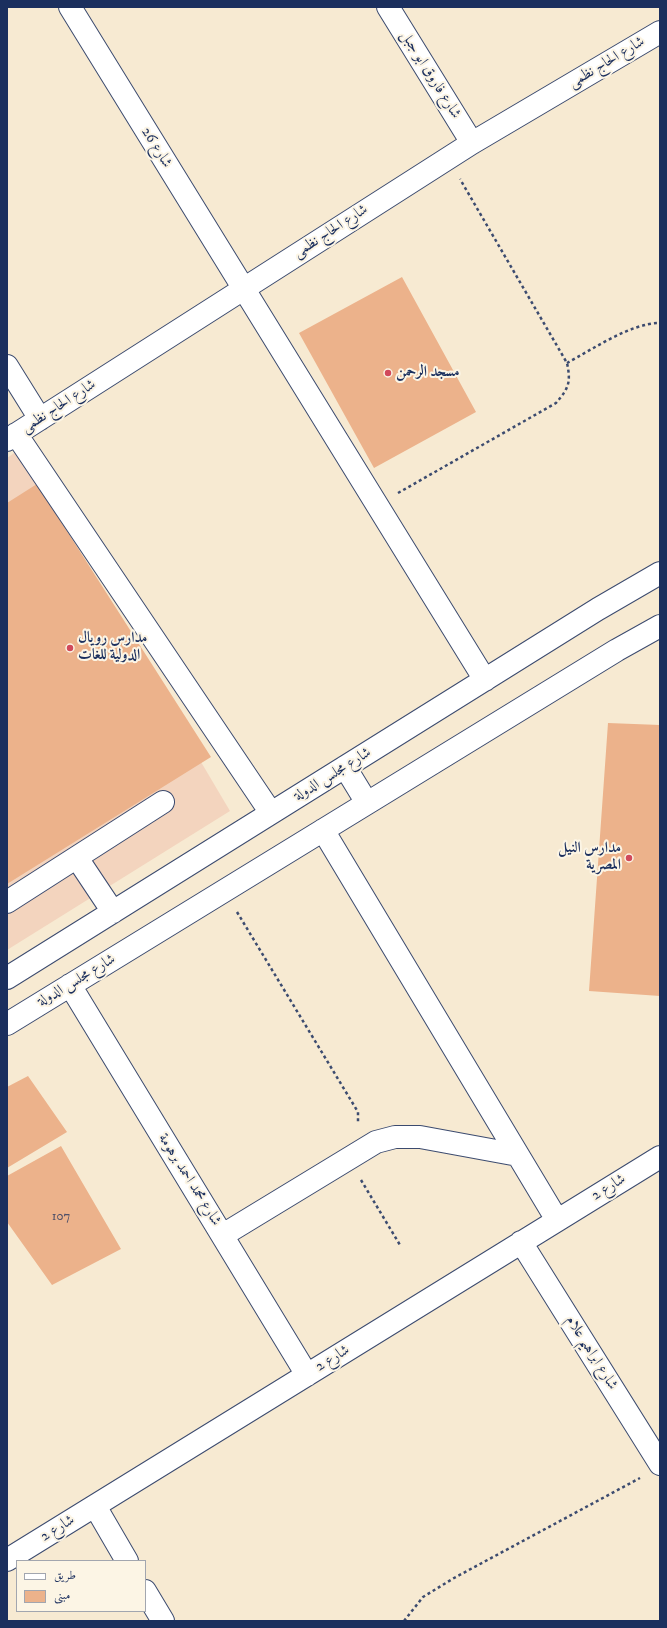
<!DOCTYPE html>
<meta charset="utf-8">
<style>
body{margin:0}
#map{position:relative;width:667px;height:1628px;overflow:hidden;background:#f7ead2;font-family:"IM FELL DW Pica",Amiri,serif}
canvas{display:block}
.frame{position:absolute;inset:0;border:8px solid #1b2f5e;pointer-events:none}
.legend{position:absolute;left:16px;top:1560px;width:130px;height:52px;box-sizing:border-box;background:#fcf5e5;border:1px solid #a2a6af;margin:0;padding:5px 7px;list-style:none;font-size:12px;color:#1b2f5e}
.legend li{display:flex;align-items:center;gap:8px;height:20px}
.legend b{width:20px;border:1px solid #a2a6af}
</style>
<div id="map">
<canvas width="667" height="1628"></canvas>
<div class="frame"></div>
<ul class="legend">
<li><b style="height:5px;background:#fff"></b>طريق</li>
<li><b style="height:11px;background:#ecb28b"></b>مبنى</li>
</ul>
</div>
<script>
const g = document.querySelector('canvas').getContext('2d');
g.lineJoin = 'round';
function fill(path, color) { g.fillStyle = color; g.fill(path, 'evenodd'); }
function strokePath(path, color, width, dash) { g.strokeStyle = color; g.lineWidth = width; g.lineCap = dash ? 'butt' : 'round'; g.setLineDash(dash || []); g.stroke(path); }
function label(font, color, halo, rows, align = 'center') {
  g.font = font + ' "IM FELL DW Pica",Amiri,serif'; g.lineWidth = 4; g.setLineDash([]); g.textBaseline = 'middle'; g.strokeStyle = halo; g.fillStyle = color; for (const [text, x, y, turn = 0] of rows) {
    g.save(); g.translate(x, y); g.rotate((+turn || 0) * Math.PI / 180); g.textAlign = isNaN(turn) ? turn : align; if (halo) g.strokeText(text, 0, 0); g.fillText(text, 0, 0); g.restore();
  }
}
fill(new Path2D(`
 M17 451 230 811 7 950V458Z`), '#f3d4be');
fill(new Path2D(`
 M402 277 476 412 374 468 299 333Z
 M37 484 211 757 7 884V503Z
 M608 723 660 725V996L589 991Z
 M28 1076 67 1132 7 1168V1087Z
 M61 1146 121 1249 52 1285 7 1222V1176Z`), '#ecb28b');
const minor = new Path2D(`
 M70 7 485 680
 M388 7 472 143
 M7 366 40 419
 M16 434 271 813
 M7 440 472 143 660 32
 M345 767 367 803
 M323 830 557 1220
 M77 858 113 912
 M7 902 163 802
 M7 978 598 609 660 573
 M70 985 307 1375
 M7 1024 617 650 660 626
 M223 1235 376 1142 395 1137H420L518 1155
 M521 1242 660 1464
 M95 1506 127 1561
 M7 1560 660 1157
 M145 1591 163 1621`);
strokePath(minor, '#3c4b6f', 24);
strokePath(new Path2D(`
 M567 363C593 349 631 323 660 323
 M398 493 556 403C569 388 571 382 567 363L460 179
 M237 912 358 1112V1123
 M361 1180 400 1245
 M404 1621 423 1597 454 1578 640 1478`), '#3c4b6f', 2.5, [3, 3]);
strokePath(minor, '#fff', 22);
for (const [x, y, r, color] of [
 [388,373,4,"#d1495b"],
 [70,648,4,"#d1495b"],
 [629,858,4,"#d1495b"]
]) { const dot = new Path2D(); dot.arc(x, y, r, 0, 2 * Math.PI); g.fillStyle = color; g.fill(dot); strokePath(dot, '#fcf5e5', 1.5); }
label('13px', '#4f5069', null, [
 ["107",61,1217]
]);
label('15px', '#1b2f5e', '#fcf5e5', [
 ["شارع الحاج نظمى",607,63,-31],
 ["شارع فاروق ابو جبل",430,75,58],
 ["شارع 26",156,148,58],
 ["شارع الحاج نظمى",331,232,-33],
 ["شارع الحاج نظمى",59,407,-33],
 ["شارع مجلس الدولة",333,775,-32],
 ["شارع مجلس الدولة",77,981,-31],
 ["شارع محمد احمد برهومة",189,1180,58],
 ["شارع 2",609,1188,-32],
 ["شارع ابراهيم علام",591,1353,58],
 ["شارع 2",333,1359,-32],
 ["شارع 2",58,1529,-32]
]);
label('bold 15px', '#1b2f5e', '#fcf5e5', [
 ["مسجد الرحمن",396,373],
 ["مدارس رويال",78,639],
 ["الدولية للغات",78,656],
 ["مدارس النيل",621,849,"right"],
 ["المصرية",621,866,"right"]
], 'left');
</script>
